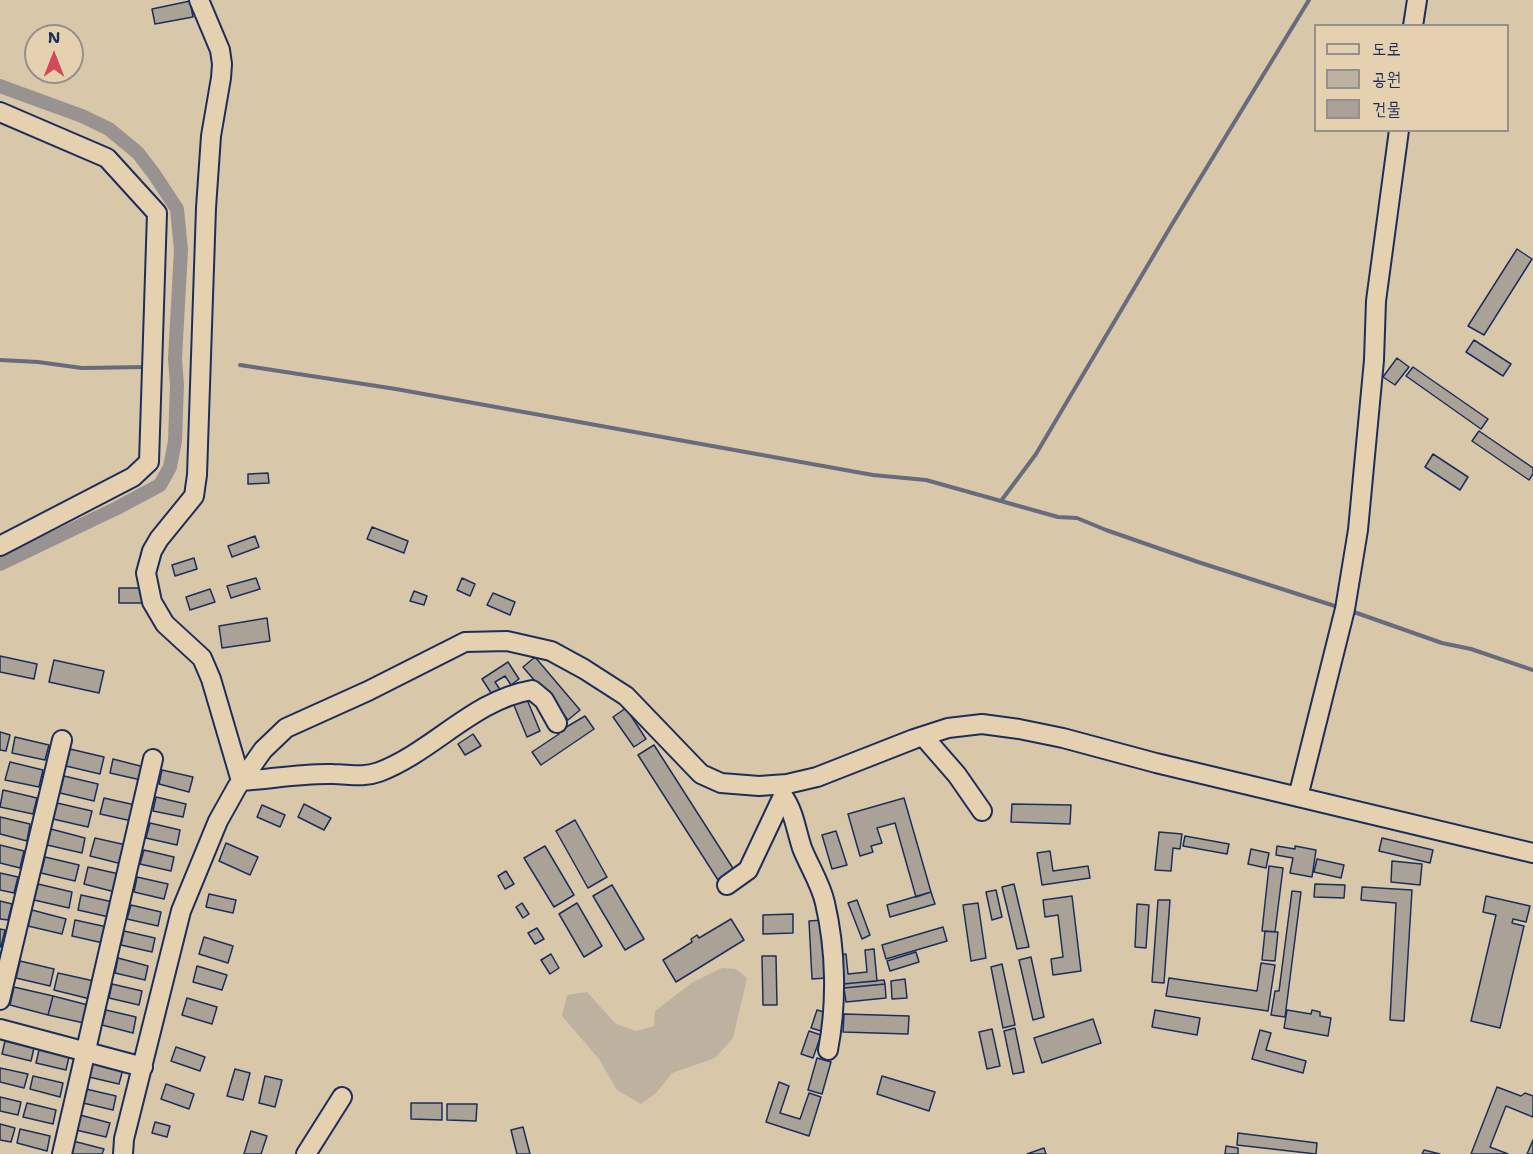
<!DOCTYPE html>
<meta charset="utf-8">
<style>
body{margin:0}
#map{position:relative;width:1533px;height:1154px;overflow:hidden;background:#d9c7aa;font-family:"Shantell Sans","Poor Story",sans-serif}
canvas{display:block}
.legend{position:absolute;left:1314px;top:24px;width:195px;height:108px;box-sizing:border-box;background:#e5d1af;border:2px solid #94908f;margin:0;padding:8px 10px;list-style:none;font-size:18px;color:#1b2f5e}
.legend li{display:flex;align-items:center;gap:12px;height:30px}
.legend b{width:30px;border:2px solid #94908f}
.north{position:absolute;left:24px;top:24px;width:60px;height:60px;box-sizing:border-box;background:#e5d1af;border:2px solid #94908f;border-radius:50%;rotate:0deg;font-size:16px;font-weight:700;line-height:24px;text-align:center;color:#1b2f5e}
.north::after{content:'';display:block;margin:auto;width:21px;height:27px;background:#d1495b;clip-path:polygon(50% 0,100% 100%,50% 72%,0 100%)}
</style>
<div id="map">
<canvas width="1533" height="1154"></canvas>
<ul class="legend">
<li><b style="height:8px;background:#e5d1af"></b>도로</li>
<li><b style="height:16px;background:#bdb19f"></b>공원</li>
<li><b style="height:16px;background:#aaa297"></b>건물</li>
</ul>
<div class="north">N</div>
</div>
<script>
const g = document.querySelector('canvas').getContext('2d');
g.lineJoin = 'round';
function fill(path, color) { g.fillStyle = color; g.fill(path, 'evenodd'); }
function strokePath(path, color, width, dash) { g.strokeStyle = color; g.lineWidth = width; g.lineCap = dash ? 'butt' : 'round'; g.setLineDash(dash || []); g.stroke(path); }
fill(new Path2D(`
 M722 968 736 969 747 978 733 1038 715 1058 672 1073 656 1093 641 1104 617 1090 599 1059 562 1016 567 995 587 992 616 1024 636 1031 654 1026 655 1011 693 982Z`), '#bdb19f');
strokePath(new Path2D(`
 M0 360 38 362 82 368 146 367
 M240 365 396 389 873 475 926 480 1058 517 1077 518 1106 530 1198 562 1341 608
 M1001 501 1036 454 1171 226 1309 0
 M1351 611 1442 643 1471 649 1533 670`), '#666b7d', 4);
strokePath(new Path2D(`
 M0 86 82 116 109 129 138 153 154 174 177 209 181 250 175 359 177 385 175 441 170 467 160 485 117 508 0 564`), '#989391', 14);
const building = new Path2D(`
 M190 1 193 17 155 24 152 9Z
 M1517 249 1532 259 1484 335 1468 326Z
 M1474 340 1511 364 1503 376 1466 352Z
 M1397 358 1409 367 1395 385 1383 377Z
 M1413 367 1488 419 1481 429 1406 376Z
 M1479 431 1533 468V474L1529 480 1472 441Z
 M1433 454 1468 477 1460 490 1425 467Z
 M268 473 269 483 248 484V474Z
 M372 527 408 541 404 553 367 539Z
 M255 536 259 547 232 557 228 546Z
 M194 558 197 569 175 576 172 565Z
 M256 578 260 589 231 598 227 586Z
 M462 578 475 584 470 596 457 590Z
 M119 588H142V603H119Z
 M210 589 215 602 190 610 186 597Z
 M414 591 427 596 424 605 410 601Z
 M493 593 515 602 510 615 487 605Z
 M267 618 270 641 222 648 219 626Z
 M0 656 37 664 34 679 0 672Z
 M535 657 580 710 568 720 523 667Z
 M54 660 104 671 99 693 49 682Z
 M508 662 519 679 511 685 505 676 495 682 501 691 493 696 482 679Z
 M526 697 540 731 527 737 513 703Z
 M626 708 646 739 634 747 613 717Z
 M585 716 594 729 541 765 532 752 559 734 558 732Z
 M0 732 10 735 6 751 0 750Z
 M473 734 481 746 465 755 458 744Z
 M15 737 49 745 45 760 12 753Z
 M654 745 734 870 718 880 638 755Z
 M70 749 104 757 100 774 66 766Z
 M113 759 144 767 141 780 110 773Z
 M10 762 43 770 39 787 5 780Z
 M162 770 193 777 189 792 159 784Z
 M64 776 98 784 94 801 60 793Z
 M3 790 37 798 33 814 0 807Z
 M156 797 186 804 183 817 153 811Z
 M104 798 135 805 132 821 100 814Z
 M904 798 931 892 916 897 895 823 877 828 882 843 871 846 873 852 860 856 848 814Z
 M57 803 92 811 88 827 53 819Z
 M304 804 331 818 324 830 298 817Z
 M1012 804 1071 805 1070 824 1011 822Z
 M262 805 285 815 280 827 257 817Z
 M0 817 30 824 27 841 0 834Z
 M575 820 607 877 588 888 556 831Z
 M150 823 180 830 177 845 146 838Z
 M51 829 85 838 82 853 47 845Z
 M836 831 847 865 832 869 822 835Z
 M1159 832 1182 834 1180 849 1173 848 1171 871 1155 870Z
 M1185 836 1229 844 1227 854 1183 846Z
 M95 838 126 845 122 864 90 856Z
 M1382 838 1433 850 1430 863 1379 851Z
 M226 843 258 857 250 875 219 861Z
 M0 845 24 851 20 868 0 863Z
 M545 846 574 895 554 907 524 858Z
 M1277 846 1295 849V846L1316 850 1312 877 1290 873 1293 858 1276 855Z
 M1251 849 1269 853 1266 868 1248 864Z
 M144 850 174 857 171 871 140 864Z
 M1050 851 1053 871 1088 866 1090 878 1042 885 1037 853Z
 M45 857 79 865 75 881 41 873Z
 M1317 859 1344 865 1341 878 1314 872Z
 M1392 861 1422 864 1420 885 1391 882Z
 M1269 866 1283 868 1275 932 1262 931Z
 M88 867 119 874 115 892 84 884Z
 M506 871 514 884 505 889 498 876Z
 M0 873 18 877 14 893 0 890Z
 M137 877 168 884 164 899 134 892Z
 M38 884 72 892 69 908 34 900Z
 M1014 884 1029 947 1017 949 1002 887Z
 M1315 884 1345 885 1344 898 1314 897Z
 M612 885 644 939 625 950 593 896Z
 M1362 887 1412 890 1404 1021 1390 1020 1396 903 1361 900Z
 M996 890 1002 917 992 920 986 892Z
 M1292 891 1301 892 1285 1017 1271 1015 1275 991H1279Z
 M931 892 935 904 890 917 887 905Z
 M209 894 236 900 233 913 206 907Z
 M81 895 113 902 109 917 78 910Z
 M1072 896 1081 971 1053 975 1051 959 1063 957 1058 915 1045 917 1043 900Z
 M1486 896 1530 906 1526 922 1513 919 1512 923 1524 926 1500 1028 1471 1021 1496 915 1483 912Z
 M857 900 870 935 862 939 848 903Z
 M1158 900H1170L1164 983 1152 982Z
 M0 901 12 904 8 920 0 919Z
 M522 903 529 914 523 918 516 907Z
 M577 903 602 946 584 957 559 914Z
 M978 903 986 958 971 961 963 905Z
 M1137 904 1149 905 1146 948 1135 947Z
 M131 905 161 912 158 926 127 919Z
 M32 910 66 919 62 934 28 926Z
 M793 914V933L763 934V915Z
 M731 919 744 940 676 982 663 960 692 942 691 939 697 935 699 938Z
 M75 920 107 927 103 943 72 936Z
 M823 920 826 978 812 979 809 921Z
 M943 927 947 941 886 959 882 945Z
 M537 928 544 939 535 944 528 933Z
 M0 929 5 930 1 947H0Z
 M124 931 155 938 152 952 121 945Z
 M1265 931 1278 932 1275 961 1262 960Z
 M204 937 233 946 228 963 199 954Z
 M874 949 877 981 842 984 839 955 846 954 848 974 867 972 865 950Z
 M916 952 919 962 890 971 887 961Z
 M551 954 559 968 550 974 541 960Z
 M762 956H776L777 1005H763Z
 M1031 957 1044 1017 1033 1020 1019 960Z
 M118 958 148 966 145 980 115 973Z
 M20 961 54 969 50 986 16 978Z
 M1261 963 1275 965 1268 1011 1166 996 1169 978 1257 991Z
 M1002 964 1015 1025 1003 1028 991 967Z
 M197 966 227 975 222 990 193 982Z
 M58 973 94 981 90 999 54 990Z
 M905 979 907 998 892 999 891 981Z
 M884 980 885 984 844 988V984Z
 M112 984 142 991 139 1005 109 998Z
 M885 984 886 998 846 1002 844 988Z
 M14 987 53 996 48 1015 10 1005Z
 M53 996 88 1005 84 1023 48 1015Z
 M187 998 217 1007 212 1024 182 1015Z
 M106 1010 136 1017 133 1033 102 1025Z
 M817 1010 827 1013 821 1031 811 1028Z
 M1155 1010 1200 1018 1197 1035 1152 1027Z
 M1287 1010 1311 1014 1312 1010 1320 1012V1016L1331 1018 1328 1036 1284 1028Z
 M844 1014 909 1016 908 1034 843 1032Z
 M1093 1019 1101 1043 1042 1063 1034 1038Z
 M1015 1028 1024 1072 1013 1074 1004 1031Z
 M992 1029 1000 1066 987 1069 979 1032Z
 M1260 1030 1271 1033 1266 1050 1306 1061 1303 1073 1252 1059Z
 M809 1031 821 1035 813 1058 801 1054Z
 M5 1041 34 1048 31 1061 2 1054Z
 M176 1047 205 1057 200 1071 171 1061Z
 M39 1050 69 1057 66 1070 36 1063Z
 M817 1058 831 1062 822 1094 808 1090Z
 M93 1062 123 1069 119 1084 89 1077Z
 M0 1068 28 1074 24 1088 0 1082Z
 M235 1069 250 1073 243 1100 227 1096Z
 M33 1076 63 1083 60 1097 30 1089Z
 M265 1076 282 1080 275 1107 259 1103Z
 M882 1076 935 1092 929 1111 877 1094Z
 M779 1082 789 1086 780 1113 800 1119 809 1093 821 1097 809 1136 766 1122Z
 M166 1084 194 1094 189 1109 161 1099Z
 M1497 1087 1521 1096 1525 1093 1533 1096V1117L1506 1106 1490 1147 1508 1154H1471Z
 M86 1089 116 1096 113 1110 83 1103Z
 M0 1097 21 1102 18 1115 0 1111Z
 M27 1103 56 1110 53 1124 23 1117Z
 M411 1103H442V1120L411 1119Z
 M447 1104H477L476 1121 447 1120Z
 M80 1115 110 1123 106 1137 76 1130Z
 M155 1122 170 1126 167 1137 152 1133Z
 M0 1124 15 1128 11 1142 0 1140Z
 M523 1127 530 1154H517L511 1130Z
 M20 1129 50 1136 47 1151 17 1143Z
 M251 1131 267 1136 261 1154H244Z
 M1238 1133 1317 1143 1316 1154 1237 1145Z
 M1533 1140V1154H1527Z
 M73 1141 104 1149 102 1154H70Z
 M1226 1146 1238 1148V1154H1225Z
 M1044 1148 1046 1154H1027Z
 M1424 1150 1440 1154H1422Z`);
fill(building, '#aaa297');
strokePath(building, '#1b2f5e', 1.5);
const minor = new Path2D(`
 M199 0 220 50 222 64 221 78 211 136 206 208 197 475 194 496 159 539 152 551 146 573 152 602 165 624 202 658 211 679 241 781C272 779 302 773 333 774 349 774 363 778 379 772 434 751 473 700 532 690L544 700 557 723
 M1413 26 1417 0
 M0 112 107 158 157 213 149 462 133 477 0 546
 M923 736 957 775 982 811
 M783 796C794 811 796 830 802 848 809 866 821 884 825 903 836 950 837 1004 828 1050
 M1298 797 1345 609 1358 530 1374 360 1376 301 1399 130
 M727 885 748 870 783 796 782 786
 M0 1000 62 740
 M0 1029 143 1067
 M62 1154 153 759
 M123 1154 124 1139 181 911 218 821 237 787 263 750 286 728 368 691 465 642 507 641 551 651 584 669 626 696 701 774 721 783 759 786 787 784 817 777 914 739 948 728 982 724 1019 729 1063 738 1156 763 1533 853
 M306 1154 342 1097`);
strokePath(minor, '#1b2f5e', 22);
strokePath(minor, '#e5d1af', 18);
</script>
